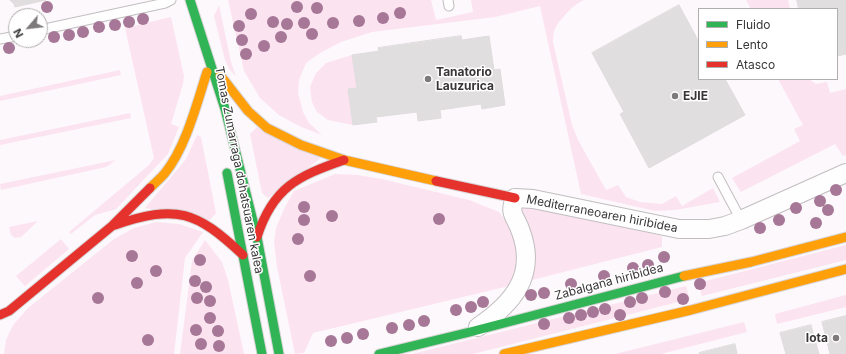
<!DOCTYPE html>
<style>
body{margin:0}
#map{position:relative;width:846px;height:354px;overflow:hidden;background:#fdf8fb;font-family:Inter,sans-serif}
canvas{display:block}
.legend{position:absolute;left:698px;top:8px;width:140px;height:72px;box-sizing:border-box;background:#fff;border:1px solid #b0afaf;margin:0;padding:5px 7px;list-style:none;font-size:12px;color:#393638}
.legend li{display:flex;align-items:center;gap:8px;height:20px}
.legend b{width:20px;border:1px solid #b0afaf}
.north{position:absolute;left:8px;top:8px;width:40px;height:40px;box-sizing:border-box;background:#fff;border:1px solid #b0afaf;border-radius:50%;rotate:242deg;font-size:11px;font-weight:700;line-height:16px;text-align:center;color:#393638}
.north::after{content:'';display:block;margin:auto;width:14px;height:18px;background:#7e7a7c;clip-path:polygon(50% 0,100% 100%,50% 72%,0 100%)}
</style>
<div id="map">
<canvas width="846" height="354"></canvas>
<ul class="legend">
<li><b style="height:5px;background:#30b455"></b>Fluido</li>
<li><b style="height:5px;background:#ff9f0a"></b>Lento</li>
<li><b style="height:5px;background:#e5322d"></b>Atasco</li>
</ul>
<div class="north">N</div>
</div>
<script>
const g = document.querySelector('canvas').getContext('2d');
g.lineJoin = 'round';
function fill(path, color) { g.fillStyle = color; g.fill(path, 'evenodd'); }
function strokePath(path, color, width, dash) { g.strokeStyle = color; g.lineWidth = width; g.lineCap = dash ? 'butt' : 'round'; g.setLineDash(dash || []); g.stroke(path); }
function label(font, color, halo, rows, align = 'center') {
  g.font = font + ' Inter,sans-serif'; g.lineWidth = 3; g.setLineDash([]); g.textBaseline = 'middle'; g.strokeStyle = halo; g.fillStyle = color; for (const [text, x, y, turn = 0] of rows) {
    g.save(); g.translate(x, y); g.rotate((+turn || 0) * Math.PI / 180); g.textAlign = isNaN(turn) ? turn : align; if (halo) g.strokeText(text, 0, 0); g.fillText(text, 0, 0); g.restore();
  }
}
fill(new Path2D(`
 M228 0H431L436 20 473 12 471 0H584C575 3 559 20 555 29 553 33 553 38 553 42L572 125 578 140 606 190 618 185 626 197 640 202 662 204 676 196 682 206 713 188 720 202 675 210 655 211 581 194 540 6 495 17 372 32 341 42 320 53 306 63 299 80 298 93 303 112 309 123 322 135 299 126 279 115 260 98 244 71Z
 M746 0H788L790 9H751Z
 M219 5 231 62 236 76 229 69 225 60 214 16Z
 M171 17 184 76 183 84 171 124 179 127 168 154 116 209 95 215 71 234 69 232 149 165 154 158 125 28Z
 M352 55 357 88 348 89 353 125 328 120 317 112 312 102 310 87 316 73 326 63Z
 M120 70 121 75 0 101V96Z
 M778 79H809L816 84 827 82 830 93 846 89V155L843 156 835 144 741 192 732 178 800 141 794 129 803 125Z
 M130 113 131 118 0 145V140Z
 M257 127 321 158 268 198 262 193 250 134Z
 M197 135 201 137 216 213 210 220 145 208 186 159Z
 M116 160 106 167 1 190 0 184Z
 M335 174 357 175 382 179 469 200 499 212 515 233 520 260 513 285 313 333 304 353 295 354 277 267 274 242 276 228 285 207 294 191Z
 M526 204 662 236V247L528 281 519 209Z
 M38 221 21 237 15 238 11 235 9 227Z
 M156 222 179 224 203 232 185 258 174 354H4L6 340 10 331 14 324 28 308 114 239 134 228Z
 M61 239 69 249 25 286 16 276Z
 M205 240 222 262 228 280 244 354H180L192 261Z
 M846 245V260L702 296 698 283Z
 M686 286 690 299 473 354H412Z
 M846 295V307L777 324 775 314Z
 M744 322 747 332 661 354H615Z`), '#fce3f0');
const building = new Path2D(`
 M10 0H46L15 7 14 4Z
 M797 0H846V54L837 56V9H799Z
 M679 5 699 42V79H725L745 115 649 168 620 114 624 112 592 53Z
 M461 36 462 40 489 36 494 70 500 69 505 105 482 109 481 104 440 110 441 118 418 121 417 112 376 117 377 122 353 125 348 89 357 88 352 55 379 51 378 48Z
 M846 316V354H830L822 322Z
 M811 325 819 354H786L780 333Z
 M735 344 737 354H700L699 353Z`);
fill(building, '#e1dedf');
strokePath(building, '#dfdcde', 1);
const lane = new Path2D(`
 M448 0 449 6
 M40 30 165 3 171 0
 M0 39 16 36
 M718 177 741 220`);
const street = new Path2D(`
 M478 327C512 304 537 276 521 232 516 216 508 215 515 198L533 199 679 229H709L725 226 741 220 846 173`);
const fast = new Path2D(`
 M190 0 225 109 257 237 279 354
 M227 173 262 354
 M379 354 470 332 684 276`);
const slow = new Path2D(`
 M220 75 248 111 267 128 301 145 344 160 436 181
 M150 188C155 183 161 178 165 173 186 147 197 103 207 72
 M684 276 751 262 846 237
 M504 354 691 310 846 269`);
const jam = new Path2D(`
 M436 181 515 198
 M115 225C177 204 196 211 243 255
 M257 237C273 187 298 176 344 160
 M0 315 9 311 112 226 150 188`);
strokePath(lane, '#c1bec0', 11);
strokePath(street, '#c1bec0', 20);
strokePath(fast, '#d7d4d6', 11);
strokePath(slow, '#d7d4d6', 11);
strokePath(jam, '#d7d4d6', 11);
strokePath(lane, '#fffefe', 9);
strokePath(street, '#fffefe', 18);
strokePath(fast, '#30b455', 9);
strokePath(slow, '#ff9f0a', 9);
strokePath(jam, '#e5322d', 9);
g.fillStyle = '#a67796';
for (const [x, y] of [
 [47,7],
 [297,7],
 [317,8],
 [400,13],
 [251,14],
 [383,18],
 [143,19],
 [359,21],
 [129,22],
 [273,22],
 [304,23],
 [333,23],
 [287,24],
 [115,25],
 [239,26],
 [99,27],
 [83,32],
 [312,34],
 [69,35],
 [54,37],
 [281,37],
 [242,40],
 [264,46],
 [9,48],
 [246,54],
 [836,190],
 [820,201],
 [304,207],
 [796,208],
 [828,210],
 [332,216],
 [439,219],
 [304,220],
 [779,220],
 [816,223],
 [760,228],
 [298,239],
 [132,256],
 [664,257],
 [200,260],
 [648,265],
 [633,268],
 [156,271],
 [310,276],
 [604,276],
 [195,281],
 [137,283],
 [571,284],
 [700,284],
 [206,287],
 [665,292],
 [544,293],
 [531,295],
 [98,298],
 [197,298],
 [642,298],
 [683,299],
 [210,301],
 [483,302],
 [630,302],
 [471,307],
 [605,309],
 [456,310],
 [593,312],
 [581,315],
 [620,315],
 [210,318],
 [569,318],
 [424,321],
 [544,324],
 [409,325],
 [392,328],
 [196,330],
 [218,331],
 [363,334],
 [347,338],
 [148,340],
 [331,341],
 [201,344],
 [219,346]
]) { g.beginPath(); g.arc(x, y, 6, 0, 2 * Math.PI); g.fill(); }
for (const [x, y, r, color] of [
 [428,79,4,"#7e7a7c"],
 [675,96,4,"#7e7a7c"],
 [836,338,4,"#7e7a7c"]
]) { const dot = new Path2D(); dot.arc(x, y, r, 0, 2 * Math.PI); g.fillStyle = color; g.fill(dot); strokePath(dot, '#fff', 1.5); }
label('bold 12px', '#393638', '#fff', [
 ["Tanatorio",436,72],
 ["Lauzurica",436,86],
 ["EJIE",683,96],
 ["Iota",828,338,"right"]
], 'left');
label('12px', '#393638', '#fff', [
 ["Tomas Zumarraga dohatsuaren kalea",239,170,79],
 ["Mediterraneoaren hiribidea",602,214,11],
 ["Zabalgana hiribidea",609,282,-15]
]);
</script>
